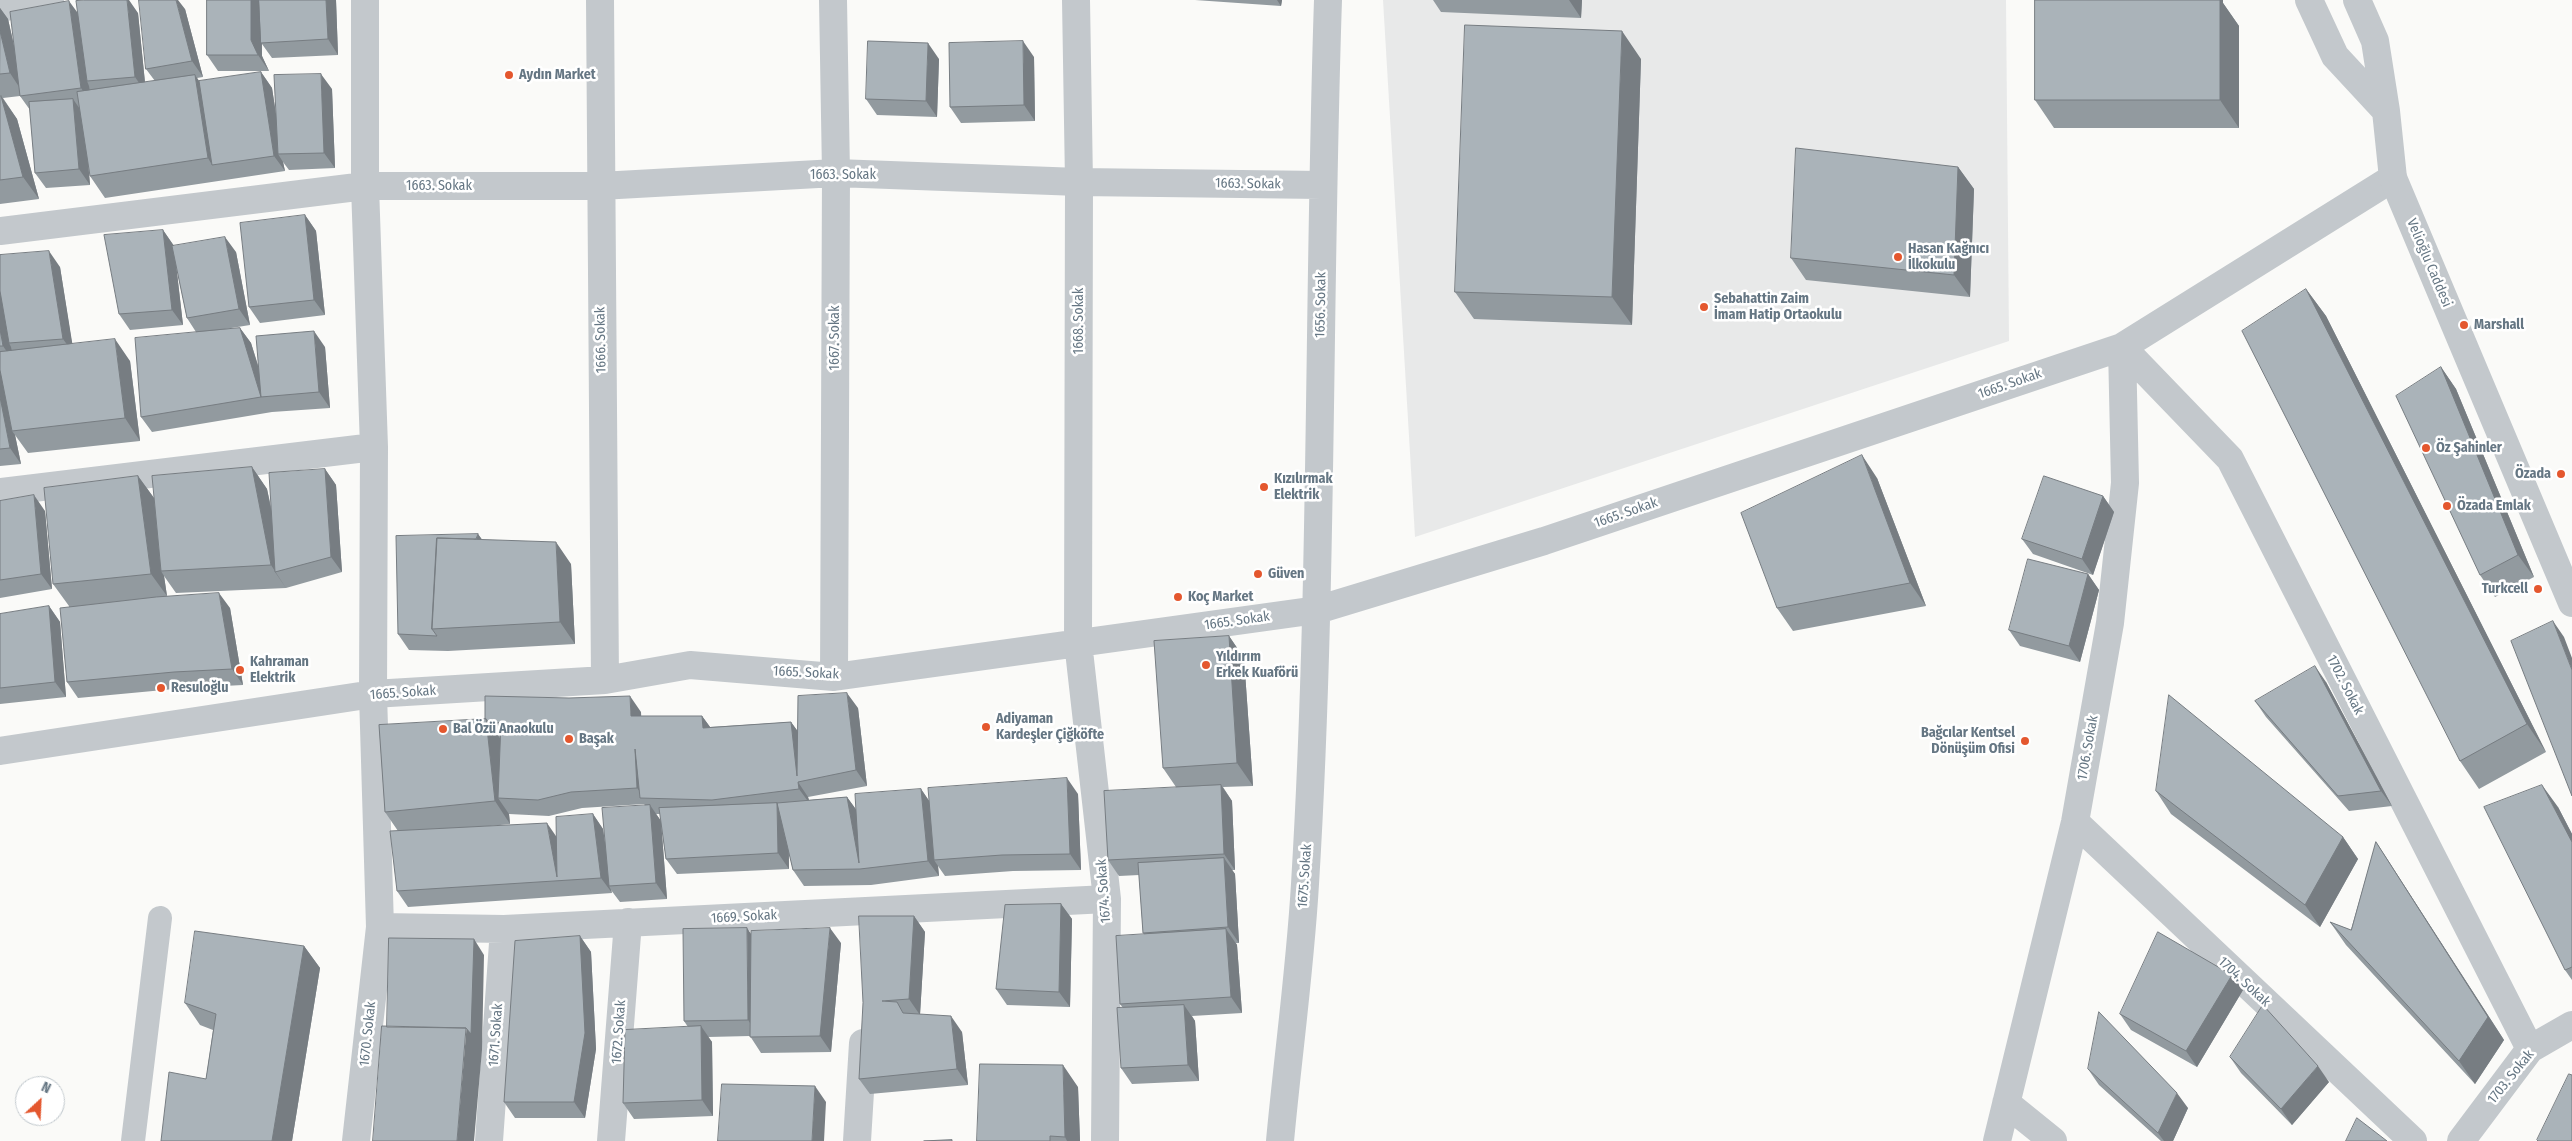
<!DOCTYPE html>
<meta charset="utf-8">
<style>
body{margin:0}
#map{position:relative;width:2572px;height:1141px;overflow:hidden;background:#fafaf8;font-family:"Fira Sans Condensed",sans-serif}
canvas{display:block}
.north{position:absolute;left:15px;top:1076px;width:50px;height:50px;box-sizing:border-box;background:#fff;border:1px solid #c1c8cd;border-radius:50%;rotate:25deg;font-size:14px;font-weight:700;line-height:20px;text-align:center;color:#657683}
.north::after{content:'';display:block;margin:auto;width:18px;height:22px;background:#e4572e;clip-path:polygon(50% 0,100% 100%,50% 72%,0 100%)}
</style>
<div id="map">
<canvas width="2572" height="1141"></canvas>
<div class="north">N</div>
</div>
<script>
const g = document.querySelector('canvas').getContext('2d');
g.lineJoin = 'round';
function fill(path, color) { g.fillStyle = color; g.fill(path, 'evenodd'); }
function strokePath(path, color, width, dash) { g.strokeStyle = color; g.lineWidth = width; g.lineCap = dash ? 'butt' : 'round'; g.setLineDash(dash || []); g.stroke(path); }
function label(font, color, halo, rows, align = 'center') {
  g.font = font + ' "Fira Sans Condensed",sans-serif'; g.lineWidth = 5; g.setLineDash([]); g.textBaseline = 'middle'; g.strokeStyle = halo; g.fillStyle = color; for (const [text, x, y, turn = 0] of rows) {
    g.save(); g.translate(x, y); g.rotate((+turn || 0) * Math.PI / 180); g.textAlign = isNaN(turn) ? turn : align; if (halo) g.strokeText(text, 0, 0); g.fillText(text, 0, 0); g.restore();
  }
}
fill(new Path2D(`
 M1383 0H2006L2009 341 1415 537Z`), '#e8e9e9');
strokePath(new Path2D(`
 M133 1141 160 918`), '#c3c8cc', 24);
strokePath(new Path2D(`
 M600 0 605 680
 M833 0 836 173 834 677
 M1076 0 1079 182 1078 642 1107 899 1105 1141
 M0 8 50 0
 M0 231 365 186H600L836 173 1079 182 1322 185
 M2122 347 2230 459 2530 1049
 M0 492 374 447
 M0 751 373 694 605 680 690 665 834 677 1317 610 1544 541 2122 347 2393 178
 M2075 822 2413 1141
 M380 927 504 929 1107 899
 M2006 1103 2053 1141
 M356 1141 380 927 373 694 374 447 365 186V0
 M489 1141 504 929
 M611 1141 628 922
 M857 1141 863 1043
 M1280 1141C1288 1055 1300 970 1305 884 1323 590 1318 294 1328 0
 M1997 1141 2075 822 2110 623 2125 483 2122 347
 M2461 1141 2530 1049 2572 1025`), '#c3c8cc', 28);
strokePath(new Path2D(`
 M2309 0 2335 56 2386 111
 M2357 0 2375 41 2386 111 2393 178 2572 603`), '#c3c8cc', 28);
fill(new Path2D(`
 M207 0H336L338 55 272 58 262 44V56L269 71H218L207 55Z
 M1195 0H1282L1281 6Z
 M1433 0H1582L1581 18 1441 12Z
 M2223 3 2239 26V128H2054L2035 100Z
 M0 8 8 19 14 45 77 13H138L145 82 155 81 146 69 185 9 203 77 197 78 199 81 261 72 272 88 276 114 332 89 335 168 289 170 283 162 285 171 105 198 90 176 88 163 90 185 46 188 35 173 30 110 20 96 3 98 17 119 39 199 0 204Z
 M1034 57 1035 121 961 123 950 107Z
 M939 59 937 117 877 115 866 99Z
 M1641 59 1632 325 1474 319 1455 292Z
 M1958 167 1974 189 1970 297 1806 280 1791 258Z
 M305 215 316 231 325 315 260 323 249 307Z
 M163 230 174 246 236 252 250 325 225 329 240 328 251 343 259 368 325 347 330 408 272 412 152 432 141 417 196 332 187 318 176 265 183 325 130 330 119 314Z
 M0 255 60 267 72 344 130 361 140 441 28 453 15 435 21 464 0 466Z
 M2306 289 2326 316 2546 752 2479 789 2460 761Z
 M2441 367 2456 389 2534 577 2495 597 2480 575Z
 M252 467 267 489 272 511 325 469 336 485 342 572 286 588 176 593 164 576 167 596 230 608 243 685 185 688 78 698 67 682 69 606 53 584 138 476 154 498Z
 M1877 478 1926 606 1793 631 1777 608Z
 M2103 496 2114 512 2093 575 2033 554 2022 539Z
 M0 501 45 511 52 589 0 598Z
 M478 534 482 540 571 564 575 644 448 651 409 650 398 634Z
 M2088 574 2099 590 2080 662 2020 646 2009 630Z
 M49 606 60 622 66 697 0 704V614Z
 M1229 636 1244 658 1253 786 1223 787 1232 801 1235 870H1232L1235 874 1239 943H1236L1237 945 1242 1013 1192 1016 1195 1021 1199 1081 1132 1084 1121 1068 1123 1008 1120 1004 1144 934 1143 933 1139 875 1119 876 1108 860 1176 787 1163 768Z
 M2326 682 2392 806 2349 811 2266 717 2255 701Z
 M858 708 867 786 808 797 809 800 847 797 856 810 921 789 929 801 1078 794 1081 870 1013 871 945 876 938 866 939 876 871 885 804 886 793 870 789 853V869L677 874 666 859 661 822 667 899 620 902 611 890 612 893 408 907 397 891 398 831 385 812 379 725 641 712V716H702L710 727 791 722 798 732ZM644 804 645 805 605 842 603 829 593 814 557 837 481 827 510 824 509 814 549 816 582 808ZM656 814H660L661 821Z
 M2156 791 2343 837 2358 859 2320 927 2171 814Z
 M2558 807 2572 834V980L2565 970Z
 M2376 842 2391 865 2504 1040 2475 1084 2346 945 2330 922 2351 930Z
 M1061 904 1072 919 1070 1007 1007 1005 996 989Z
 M914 916 925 932 920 1014 962 1032 968 1085 870 1094 859 1079Z
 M580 936 591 952 596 1049 585 1118H515L504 1102Z
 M841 943 831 1052 761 1053 750 1036 708 1037 712 1042 713 1116 634 1119 623 1103 688 1027 684 1021Z
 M304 946 320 968 292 1141H161L206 1079 213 1030 200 1025 185 1003Z
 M2232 975 2243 990 2197 1067 2131 1030 2120 1014Z
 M2230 1057 2329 1082 2292 1125 2241 1073Z
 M2088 1069 2188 1108 2173 1141H2161L2099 1085Z
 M1078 1087 1080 1141H977Z`), '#929a9f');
fill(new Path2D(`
 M127 0H129L138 13 146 93 135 77Z
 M176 0H178L185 9 203 77 192 61Z
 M251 0H261L262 56 269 71 258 55 251 40Z
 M326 0H336L338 55 328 39Z
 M1277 0H1282L1281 6Z
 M1569 0H1582L1581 18Z
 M2205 0H2223V3L2239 26V128L2220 100Z
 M69 1 80 16 87 81 89 86 92 104 81 88Z
 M0 8 8 19 25 96 10 73 0 31Z
 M1622 31 1641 59 1632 325 1612 297Z
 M1023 41 1034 57 1035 121 1024 105Z
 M928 43 939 59 937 117 926 101Z
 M261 72 272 88 282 154H278L283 162 285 171 274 156Z
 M321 74 332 89 335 168 324 153Z
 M195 75 210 97 212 165 208 158Z
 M1 96 17 119 39 199 23 177Z
 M73 99 84 115 90 185 79 169Z
 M1958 167 1974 189 1970 297 1954 275Z
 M305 215 316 231 325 315 314 300Z
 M163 230 174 246 183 325 172 310Z
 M225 237 236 252 250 325 239 309Z
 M49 251 60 267 74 354 63 339Z
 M0 279 9 343 11 347 14 362 3 346 0 329Z
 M2306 289 2326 316 2546 752 2527 724Z
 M240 328 251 343 267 396 261 397Z
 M314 331 325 347 330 408 319 392Z
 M115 339 130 361 140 441 125 418Z
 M0 367 12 431 15 435 21 464 10 448 0 397Z
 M2441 367 2456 389 2534 577 2518 555Z
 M1862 455 1877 478 1926 606 1910 583Z
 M252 467 267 489 283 570 275 572 286 588 271 565Z
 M325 469 336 485 342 572 331 557Z
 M138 476 154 498 161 571 164 576 167 596 151 574Z
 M34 495 45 511 52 589 41 574Z
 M2103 496 2114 512 2093 575 2082 559Z
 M478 534 489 549 475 546Z
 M556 542 571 564 575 644 560 622Z
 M2088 574 2099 590 2080 662 2069 646Z
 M219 593 230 608 243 685 232 669Z
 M49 606 60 622 66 697 55 682Z
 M2553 621 2564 637 2572 658V670Z
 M1229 636 1244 658 1253 786 1237 763Z
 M2315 666 2326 682 2392 806 2381 791Z
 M847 693 858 708 867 786 856 770Z
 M630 696 641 712 642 731 631 716Z
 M702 716 713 731 703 728Z
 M486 719 502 741 498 798 509 814 510 824 495 801Z
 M791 722 802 737 797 776Z
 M635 749 645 798 637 788Z
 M1067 778 1078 794 1081 870 1070 854Z
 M798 782 808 797 810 804 799 789Z
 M1221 785 1232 801 1235 870 1224 854Z
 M2542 785 2558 807 2572 834V842Z
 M921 789 932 805 934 860 938 866 939 876 928 861Z
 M847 797 858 812 859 863Z
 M777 803 788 818 789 869 778 853Z
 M650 805 661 821 667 899 656 883Z
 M593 814 603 829 611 886H609L611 890 612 893 601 878Z
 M547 823 558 839 557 877Z
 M2343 837 2358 859 2320 927 2305 905Z
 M2376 842 2391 865 2504 1040 2475 1084 2459 1061Z
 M1224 858 1235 874 1239 943 1228 927Z
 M1061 904 1072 919 1070 1007 1059 992Z
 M914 916 925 932 920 1015 909 999Z
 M747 928 758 944 759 1036 748 1020Z
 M830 928 841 943 831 1052 820 1036Z
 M1226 929 1237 945 1242 1013 1231 997Z
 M580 936 591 952 596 1049 585 1118 574 1102Z
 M474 939 484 955 482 1050 474 1141H457Z
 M304 946 320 968 292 1141H272Z
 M2232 975 2243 990 2197 1067 2186 1051Z
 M1184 1005 1195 1021 1199 1081 1188 1065Z
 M951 1016 962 1032 968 1085 957 1069Z
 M701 1026 712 1042 713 1116 702 1100Z
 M1063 1065 1078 1087 1080 1141H1067L1065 1137Z
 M2318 1066 2329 1082 2292 1125 2281 1109Z
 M815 1086 826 1102 824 1141H812Z
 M2177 1093 2188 1108 2173 1141H2164L2158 1133Z`), '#777d82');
const building = new Path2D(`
 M84 0H127L135 77 87 81 76 1Z
 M139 0H176L192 61 146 69Z
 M207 0H251V40L258 55H207Z
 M259 0H326L328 39 261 43Z
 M2035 0H2220V100H2035Z
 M69 1 81 88 20 96 10 12Z
 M1465 25 1622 31 1612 297 1455 292Z
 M0 31 10 73 0 74Z
 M868 41 928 43 926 101 866 99Z
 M1023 41 1024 105 950 107 949 43Z
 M261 72 274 156 212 165 199 81Z
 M321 74 324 153 278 154 274 75Z
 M195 75 208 158 90 176 77 92Z
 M1 96 23 177 0 180V97Z
 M73 99 79 169 35 173 29 102Z
 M1796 148 1958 167 1954 275 1791 258Z
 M305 215 314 300 249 307 240 223Z
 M163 230 172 310 119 314 104 235Z
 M225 237 239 309 187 318 172 246Z
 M49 251 63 339 9 343 0 291V255Z
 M2306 289 2527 724 2460 761 2242 331Z
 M240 328 261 397 256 336 314 331 319 392 261 397 141 417 135 338Z
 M0 329 3 346H0Z
 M115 339 125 418 12 431 0 370V352Z
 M2441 367 2518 555 2480 575 2396 396Z
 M0 397 10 448 0 449Z
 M1862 455 1910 583 1777 608 1741 513Z
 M252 467 271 565 161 571 152 476Z
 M325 469 331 557 275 572 269 473Z
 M138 476 151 574 53 584 44 488Z
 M2044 476 2103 496 2082 559 2022 539Z
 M34 495 41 574 0 580V501Z
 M478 534 476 539 437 538 432 629 437 636 398 634 396 536Z
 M437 538 556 542 560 622 432 629Z
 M2028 559 2088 574 2069 646 2009 630Z
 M219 593 232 669 174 672 67 682 60 608 156 597Z
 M49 606 55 682 0 688V614Z
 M2553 621 2572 670V796L2511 641Z
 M1229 636 1237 763 1163 768 1154 641Z
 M2315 666 2381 791 2338 796 2255 701Z
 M847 693 856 770 798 782 799 789 712 800 640 798 635 749 637 788 571 792 538 800 498 798 501 722 490 724 486 719H485V696L569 698 630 696 631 716H702L703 728 791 722 797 776 798 696Z
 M2169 695 2343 837 2305 905 2156 791Z
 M486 719 495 801 385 812 379 725Z
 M1067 778 1070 854 1002 855 934 860 928 788Z
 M1221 785 1224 854 1108 860 1104 791Z
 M2542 785 2572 842V967L2565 970 2484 807Z
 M921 789 928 861 860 869 793 870 777 803 847 797 859 863 855 794Z
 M777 803 778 853 666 859 659 808Z
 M650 805 656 883 609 886 602 808Z
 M593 814 601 878 397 891 390 831 547 823 557 877 556 817Z
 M2376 842 2488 1017 2459 1061 2330 922 2351 930Z
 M1224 858 1228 927 1143 933 1138 863Z
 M1061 904 1059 992 996 989 1005 905Z
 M859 916H914L909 999 882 1001 897 1002 903 1013 951 1016 957 1069 859 1079 863 1003Z
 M747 928 748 1020 684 1021 683 929Z
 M830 928 820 1036 750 1037 751 931Z
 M1226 929 1231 997 1120 1004 1116 936Z
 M195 931 304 946 272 1141H161L169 1072 206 1079 216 1014 185 1003Z
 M2158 932 2232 975 2186 1051 2120 1014Z
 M580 936 585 1033 574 1102H504L515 941Z
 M389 938 474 939 471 1034 466 1028 387 1027Z
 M1184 1005 1188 1065 1121 1068 1117 1008Z
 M2263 1005 2318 1066 2281 1109 2230 1057Z
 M2099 1012 2177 1093 2158 1133 2088 1069Z
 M382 1026 466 1028 457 1141H373Z
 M701 1026 702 1100 623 1103 625 1030Z
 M980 1064 1063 1065 1065 1137 1050 1136V1141H977Z
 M2569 1074 2572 1075V1141H2538L2537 1140Z
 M722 1084 815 1086 812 1141H718Z
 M2357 1118 2387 1141H2346Z
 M952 1140V1141H924Z`);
fill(building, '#aab3b9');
strokePath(building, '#777d82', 1);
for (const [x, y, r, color] of [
 [509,75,5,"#e4572e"],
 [1898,257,5,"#e4572e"],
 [1704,307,5,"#e4572e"],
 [2464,325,5,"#e4572e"],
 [2426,448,5,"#e4572e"],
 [2561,474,5,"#e4572e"],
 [1264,487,5,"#e4572e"],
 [2447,506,5,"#e4572e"],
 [1258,574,5,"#e4572e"],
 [2538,589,5,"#e4572e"],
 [1178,597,5,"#e4572e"],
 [1206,665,5,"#e4572e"],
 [240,670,5,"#e4572e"],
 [161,688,5,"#e4572e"],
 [986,727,5,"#e4572e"],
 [443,729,5,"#e4572e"],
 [569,739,5,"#e4572e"],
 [2025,741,5,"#e4572e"]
]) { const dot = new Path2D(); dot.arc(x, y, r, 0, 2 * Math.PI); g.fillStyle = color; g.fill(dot); strokePath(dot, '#fff', 2); }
label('bold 14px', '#657683', '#fff', [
 ["Aydın Market",519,75],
 ["Hasan Kağnıcı",1908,249],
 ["İlkokulu",1908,265],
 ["Sebahattin Zaim",1714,299],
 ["İmam Hatip Ortaokulu",1714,315],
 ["Marshall",2474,325],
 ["Öz Şahinler",2436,448],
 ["Özada",2551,474,"right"],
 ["Kızılırmak",1274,479],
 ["Elektrik",1274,495],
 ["Özada Emlak",2457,506],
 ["Güven",1268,574],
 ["Turkcell",2528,589,"right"],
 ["Koç Market",1188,597],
 ["Yıldırım",1216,657],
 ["Erkek Kuaförü",1216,673],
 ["Kahraman",250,662],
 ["Elektrik",250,678],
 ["Resuloğlu",171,688],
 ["Adiyaman",996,719],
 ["Kardeşler Çiğköfte",996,735],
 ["Bal Özü Anaokulu",453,729],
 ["Bağcılar Kentsel",2015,733,"right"],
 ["Dönüşüm Ofisi",2015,749,"right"],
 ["Başak",579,739]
], 'left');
label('14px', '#657683', '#fff', [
 ["1663. Sokak",843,175],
 ["1663. Sokak",1248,184,1],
 ["1663. Sokak",439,186],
 ["Velioğlu Caddesi",2429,263,67],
 ["1656. Sokak",1321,305,-89],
 ["1668. Sokak",1079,321,-90],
 ["1667. Sokak",835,338,-90],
 ["1666. Sokak",601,340,-91],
 ["1665. Sokak",2010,384,-19],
 ["1665. Sokak",1626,513,-19],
 ["1665. Sokak",1237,621,-8],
 ["1665. Sokak",806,673,3],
 ["1702. Sokak",2345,685,63],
 ["1665. Sokak",403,693,-4],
 ["1706. Sokak",2088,748,-80],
 ["1675. Sokak",1305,876,-86],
 ["1674. Sokak",1104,891,-94],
 ["1669. Sokak",744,917,-3],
 ["1704. Sokak",2244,982,43],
 ["1672. Sokak",619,1032,-86],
 ["1670. Sokak",368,1034,-84],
 ["1671. Sokak",496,1035,-86],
 ["1703. Sokak",2511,1077,-51]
]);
</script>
